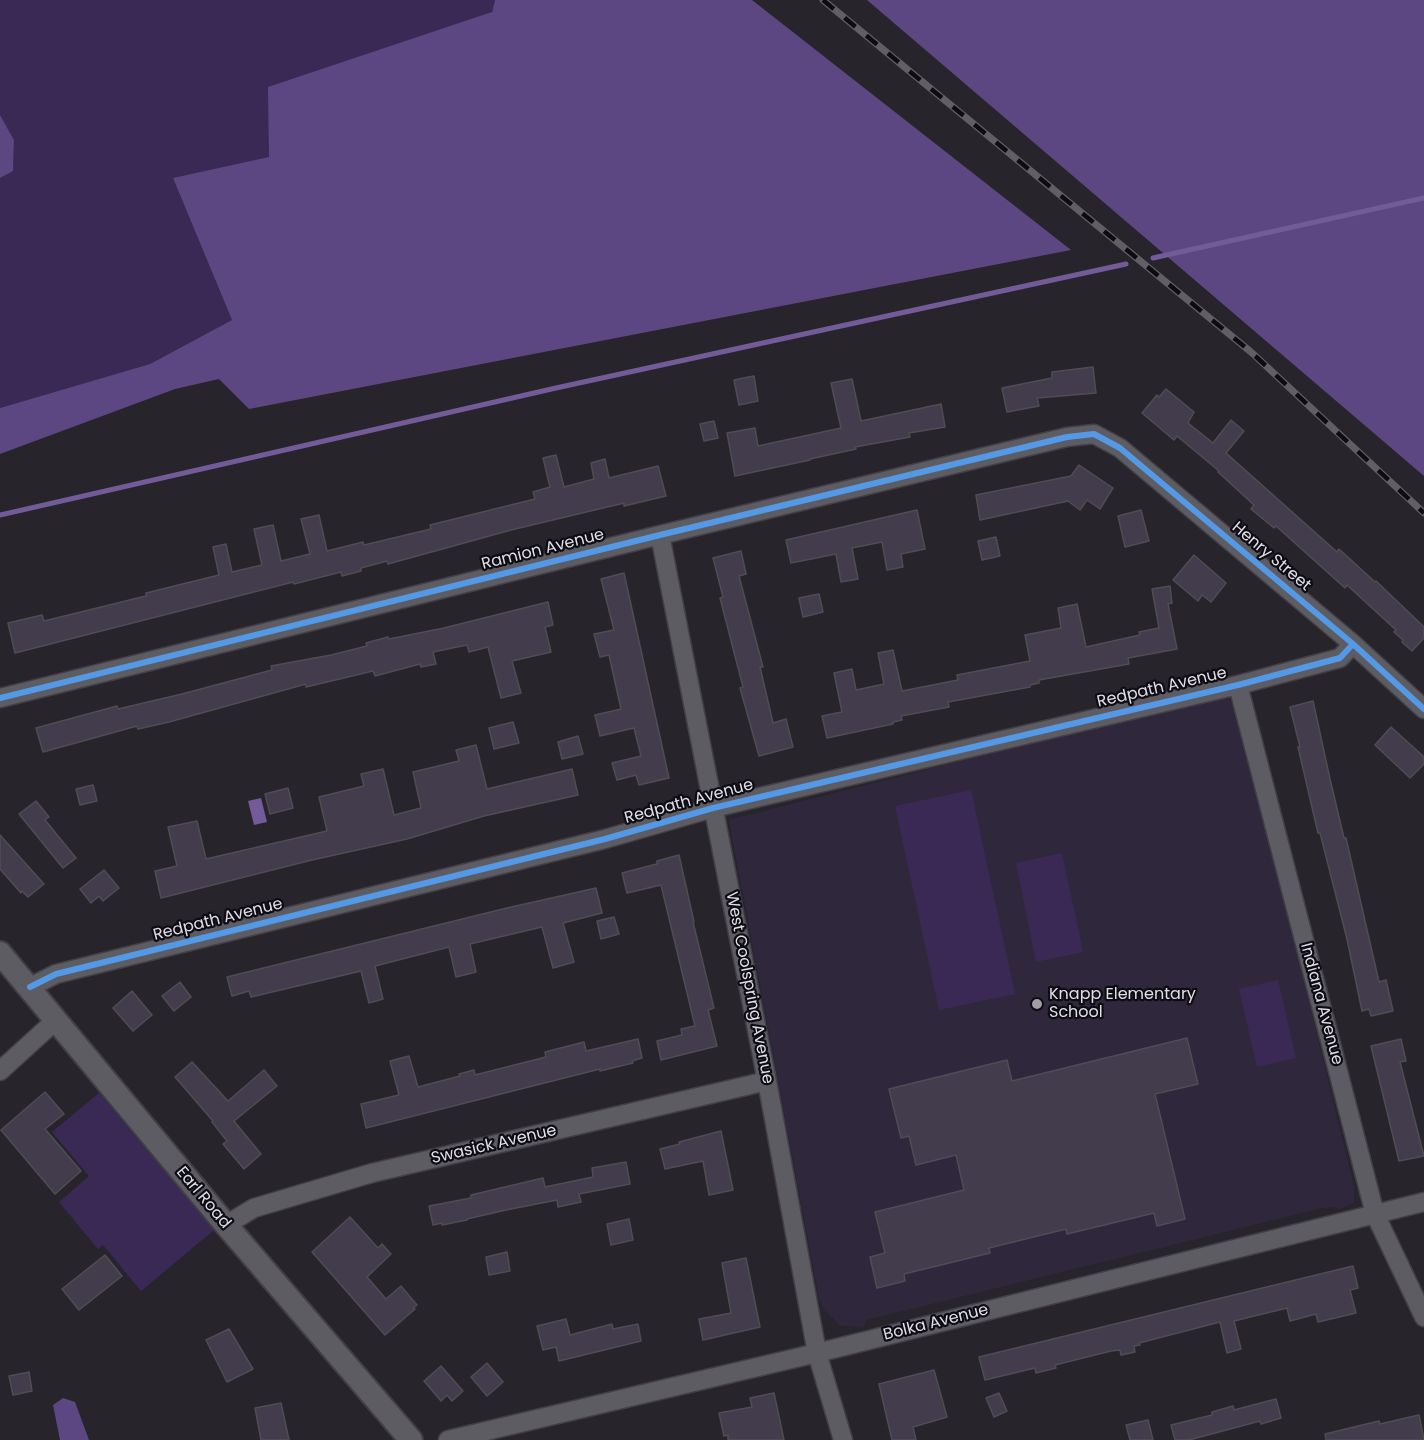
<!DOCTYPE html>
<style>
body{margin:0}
canvas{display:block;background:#27242c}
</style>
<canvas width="1424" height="1440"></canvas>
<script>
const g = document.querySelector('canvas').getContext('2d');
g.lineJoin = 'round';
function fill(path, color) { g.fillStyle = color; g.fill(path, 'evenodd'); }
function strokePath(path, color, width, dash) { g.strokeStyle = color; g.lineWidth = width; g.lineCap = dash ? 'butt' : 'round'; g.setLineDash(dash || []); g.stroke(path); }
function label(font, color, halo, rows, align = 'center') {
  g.font = font + ' Poppins,sans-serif'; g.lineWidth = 4.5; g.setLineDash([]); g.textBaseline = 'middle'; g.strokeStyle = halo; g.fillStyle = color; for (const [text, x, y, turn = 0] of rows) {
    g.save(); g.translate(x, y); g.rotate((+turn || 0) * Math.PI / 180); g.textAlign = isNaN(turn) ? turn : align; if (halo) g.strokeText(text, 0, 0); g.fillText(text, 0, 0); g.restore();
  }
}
fill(new Path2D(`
 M1215 696 1229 700 1238 711 1354 1187V1203L1339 1209 1332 1207 1322 1208 866 1320 863 1328 840 1325 825 1311 819 1298 729 820Z`), '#2f283c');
fill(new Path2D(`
 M0 0H495L492 11 269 158 173 178 232 320 150 364 0 408V178L13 171 14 140 0 115Z
 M971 790 1015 994 939 1010 895 806Z
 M1062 853 1083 952 1036 962 1016 863Z
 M1278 980 1296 1058 1257 1067 1239 989Z
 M99 1093 214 1230 141 1291 103 1245 98 1249 59 1202 89 1176 52 1132Z`), '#3a2955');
fill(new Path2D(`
 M495 0H752L1071 250 249 409 219 379 175 389 0 454V408L150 364 232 320 173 178 269 157 268 87 492 12Z
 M867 0H1424V476Z
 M0 115 14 140 13 171 0 178Z
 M63 1398 75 1402 89 1440H60L53 1405Z`), '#5d4782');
fill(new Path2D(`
 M261 798 267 822 254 825 248 801Z`), '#725b98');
strokePath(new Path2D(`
 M1153 258 1424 198
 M0 515 556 388 1126 264`), '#725b98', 5);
const building = new Path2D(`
 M1093 367 1096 393 1037 398 1039 406 1007 412 1002 388 1052 378V372Z
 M754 376 758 401 739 405 734 380Z
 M852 379 861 421 941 404 945 427 909 433 910 437 855 447 856 449 810 459V460L735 476 727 433 755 428 758 446 841 428 831 383Z
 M1166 389 1194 412 1188 423 1213 443 1231 420 1244 431 1226 453 1337 552 1339 549 1375 582 1376 581 1424 627V638L1412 651 1402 642 1403 640 1394 632 1396 630 1347 585 1345 588 1276 526 1274 528 1251 509 1254 505 1218 472 1219 471 1177 436 1174 440 1142 413 1157 395 1159 397Z
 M714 421 718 438 704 441 700 424Z
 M556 455 564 487 594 479 591 463 605 459 609 478 658 466 666 496 624 506V503L511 530 388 564 387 561 361 568V571L342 576 341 572 294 584 293 582 15 653 8 623 42 615 44 621 146 596V593L219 575 213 547 226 544 232 572 262 565 254 529 273 525 281 561 310 554 301 519 319 515 327 551 363 542 364 545 431 529 430 525 535 499 533 492 550 487 543 458Z
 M1079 465 1113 488 1100 509 1087 500 1080 510 1068 501 980 520 976 495 1071 476Z
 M917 510 925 549 901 554 903 567 887 570 882 542 852 548 858 579 841 582 836 554 791 563 786 540Z
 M1141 510 1149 541 1125 547 1118 516Z
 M996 537 1000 556 982 560 978 541Z
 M741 551 746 574 739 576 763 667H760L773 723 786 719 793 747 759 756 740 688 743 687 720 598 723 597 713 558Z
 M1194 555 1226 583 1211 602 1202 595 1198 601 1173 580Z
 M624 573 669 778 639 785 636 775 617 780 612 763 641 756 634 728 600 736 595 715 621 709 609 655 600 657 594 634 614 630 601 579Z
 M1170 586 1172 603 1168 604 1177 649 1128 658 1129 664 1039 680V683L1030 685V687L948 702 949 707 901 716 902 720 893 722V724L827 738 822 716 842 712 834 673 852 669 856 690 884 684 878 653 893 650 902 691 958 680 957 675 1030 661 1025 635 1061 628 1058 608 1077 604 1086 647 1140 635 1139 632 1159 628 1152 589Z
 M819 594 823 612 803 617 799 598Z
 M548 602 553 625 545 627 551 652 512 661 521 693 501 698 488 647 469 652 467 645 433 652 436 664 421 667 420 664 375 676 373 671 306 687V684L169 722 138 729 137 726 43 752 36 728 117 706 118 709 182 694 272 670 271 666 331 655 367 646 366 643 388 637 389 639 444 628Z
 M1313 701 1330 779 1344 838H1346L1379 982 1386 980 1393 1011 1371 1016 1369 1009 1362 1011 1347 939 1320 833H1318L1298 747H1300L1290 707Z
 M513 722 519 743 494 749 489 728Z
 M1391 727 1424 757V764L1410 778 1375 745Z
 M578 736 583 754 562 759 558 742Z
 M476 745 487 789 572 769 578 795 484 816 407 839 312 860 161 898 155 871 177 866 168 827 197 821 206 859 327 831 319 797 364 786 361 774 383 769 394 815 421 808 413 772 459 761 456 750Z
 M93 785 97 801 80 805 76 789Z
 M288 788 293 808 270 814 265 794Z
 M36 801 49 817 45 820 76 858 63 868 19 814Z
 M0 835 44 884 28 897 22 891 21 893 0 869Z
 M679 855 694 922H693L714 1008 708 1010 717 1046 661 1060 657 1041 682 1035 681 1029 695 1026 661 885 627 893 622 873 657 864V861Z
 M104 870 119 888 103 901 99 896 91 903 80 889Z
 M596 888 602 913 563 923 574 962 553 968 542 927 470 944 476 972 456 977 449 947 375 966 383 999 369 1003 361 971 251 997 249 991 232 996 227 977 507 908Z
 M614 917 619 934 601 939 597 921Z
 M180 982 191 997 174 1011 162 996Z
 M132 991 152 1015 133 1031 113 1008Z
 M1187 1038 1198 1084 1155 1094 1185 1219 1157 1226 1154 1213 1067 1234 1066 1229 989 1248 990 1253 904 1274 905 1281 877 1288 870 1257 885 1253 875 1212 964 1190 956 1155 916 1165 909 1136 901 1138 889 1089 1007 1060 1012 1081Z
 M638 1039 642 1058 632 1061 633 1063 600 1071V1069L366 1128 361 1104 399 1095 390 1061 409 1056 418 1087 460 1076 459 1074 474 1070 475 1075 546 1057 545 1052 584 1042 586 1051Z
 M1401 1039 1406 1061 1400 1062 1424 1156 1399 1161 1371 1046Z
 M192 1062 228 1101 264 1070 277 1086 234 1121 261 1154 244 1169 223 1144 227 1141 212 1122 213 1121 175 1077Z
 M45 1092 64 1114 45 1129 81 1171 55 1194 1 1130Z
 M721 1131 733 1190 709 1195 703 1161 665 1169 660 1149 680 1144 679 1142Z
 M626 1162 630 1184 579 1194 581 1202 558 1207 557 1200 506 1210 467 1219V1220L442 1225V1223L433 1225 429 1206 471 1198V1195L543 1178 545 1187 593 1177 592 1168Z
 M350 1217 378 1248 382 1244 391 1254 367 1277 386 1299 401 1286 417 1305 413 1308 415 1309 385 1335 312 1252Z
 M629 1219 633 1240 611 1245 607 1224Z
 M507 1252 510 1271 489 1275 486 1257Z
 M105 1255 122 1276 79 1310 62 1289Z
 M746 1258 760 1327 703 1340 699 1319 731 1313 722 1263Z
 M1353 1266 1358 1288 1350 1290 1356 1313 1318 1322 1316 1314 1290 1321 1287 1308 1234 1321 1241 1349 1227 1353 1220 1322 1139 1343 1140 1345 1134 1346 1135 1352 1121 1355 1120 1350 1111 1351 1055 1365 1056 1368 1036 1373 1035 1368 985 1380 979 1357Z
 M566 1319 570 1335 612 1324 613 1329 638 1324 641 1341 559 1361 556 1347 543 1350 537 1326Z
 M229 1329 253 1369 227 1382 206 1340Z
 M487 1363 503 1382 487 1396 471 1377Z
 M441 1366 463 1391 452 1401 447 1395 441 1401 424 1381Z
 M934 1370 947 1417 913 1427 916 1440H892L879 1384Z
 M29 1372 32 1391 13 1395 9 1376Z
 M774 1393 784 1440H728V1435L724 1436 719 1413 752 1407 750 1398Z
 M999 1393 1007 1411 994 1417 986 1398Z
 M1276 1399 1281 1418 1261 1424 1260 1421 1189 1440H1175L1171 1425 1212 1415V1412L1233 1406 1234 1410Z
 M281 1403 289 1440H261L255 1408Z
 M1419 1415 1424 1440H1326L1325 1434 1379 1421 1380 1424Z
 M1148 1420 1153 1440H1130L1126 1425Z`);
fill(building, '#423c4c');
strokePath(building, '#4f4d54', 1.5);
const minor = new Path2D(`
 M660 535 767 1081 817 1353 843 1440
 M1238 685 1375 1214 1424 1317
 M0 698 660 535 1067 437 1094 434 1120 448 1353 644 1424 709
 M30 987 56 974 605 839 713 808 1238 685 1340 658 1353 644
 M0 1071 55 1021
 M226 1225 254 1208 372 1173 767 1081
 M448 1440 817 1353 1424 1202`);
const tertiary = new Path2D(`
 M0 953 226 1225 411 1440`);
strokePath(minor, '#423f47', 21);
strokePath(tertiary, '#423f47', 26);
strokePath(minor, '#5e5c63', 18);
strokePath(tertiary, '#5e5c63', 22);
const rail = new Path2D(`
 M823 0 1251 352 1424 513`);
strokePath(rail, '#615f65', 7);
strokePath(rail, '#0e0c13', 4.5, [14]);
strokePath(new Path2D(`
 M0 698 660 535 1067 437 1094 434 1120 448 1353 644 1424 709
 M30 987 56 974 605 839 713 808 1238 685 1340 658 1353 644`), '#5399e6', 6);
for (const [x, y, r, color] of [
 [1037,1004,6,"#9f9ca6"]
]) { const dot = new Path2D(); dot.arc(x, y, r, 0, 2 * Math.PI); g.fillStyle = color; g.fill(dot); strokePath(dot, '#0e0c13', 2); }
label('16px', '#e0dde7', '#0e0c13', [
 ["Ramion Avenue",543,550,-14],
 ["Henry Street",1271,557,40],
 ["Redpath Avenue",1162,688,-13],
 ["Redpath Avenue",689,802,-15],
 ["Redpath Avenue",218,920,-14],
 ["West Coolspring Avenue",749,988,79],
 ["Indiana Avenue",1321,1004,75],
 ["Swasick Avenue",494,1145,-13],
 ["Earl Road",203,1198,50],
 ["Bolka Avenue",936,1323,-14]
]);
label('16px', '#e0dde7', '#0e0c13', [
 ["Knapp Elementary",1049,995],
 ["School",1049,1013]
], 'left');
</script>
